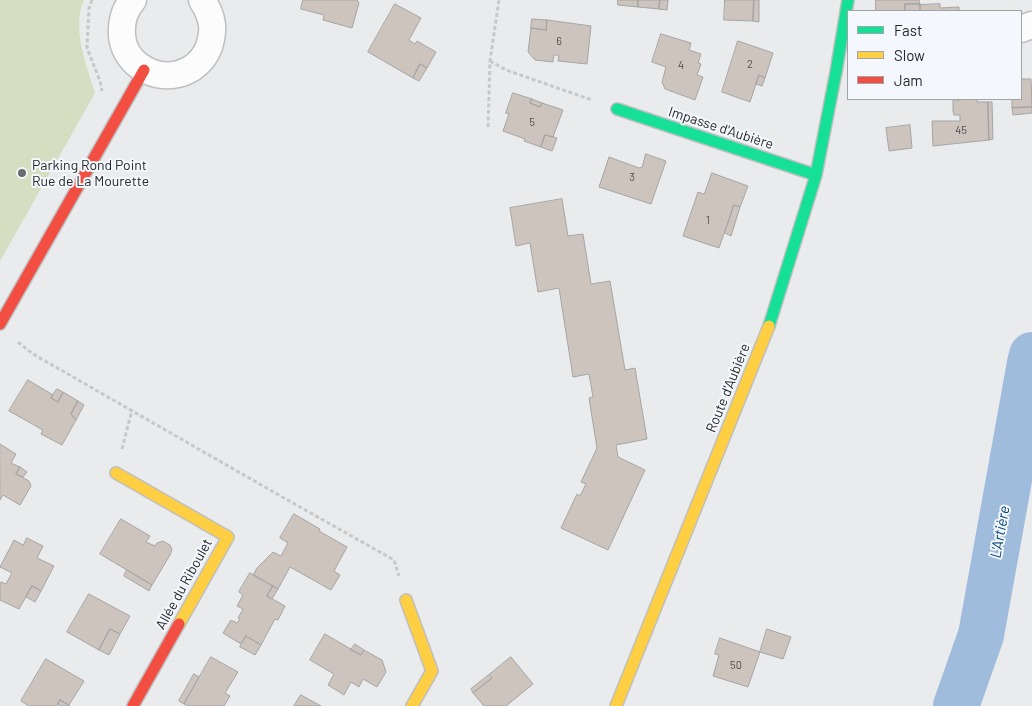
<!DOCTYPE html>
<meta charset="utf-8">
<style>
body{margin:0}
#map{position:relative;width:1032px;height:706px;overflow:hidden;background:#e9ebed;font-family:Barlow,sans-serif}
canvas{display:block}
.legend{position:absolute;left:847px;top:10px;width:175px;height:90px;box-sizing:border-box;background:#f4f8fc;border:1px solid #a2a4a8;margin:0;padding:6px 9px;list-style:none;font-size:15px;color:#262729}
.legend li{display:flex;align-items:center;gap:10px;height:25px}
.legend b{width:25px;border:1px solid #a2a4a8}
</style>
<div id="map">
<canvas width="1032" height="706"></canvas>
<ul class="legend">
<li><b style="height:6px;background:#16e098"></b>Fast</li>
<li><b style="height:6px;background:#ffcf43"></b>Slow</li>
<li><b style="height:6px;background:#f24e42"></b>Jam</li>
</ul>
</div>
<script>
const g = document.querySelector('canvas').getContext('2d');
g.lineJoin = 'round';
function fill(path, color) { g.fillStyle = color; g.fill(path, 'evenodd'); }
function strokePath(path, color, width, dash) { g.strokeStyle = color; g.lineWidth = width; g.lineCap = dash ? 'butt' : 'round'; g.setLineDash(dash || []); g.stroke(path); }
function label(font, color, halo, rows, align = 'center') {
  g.font = font + ' Barlow,sans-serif'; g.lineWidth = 4; g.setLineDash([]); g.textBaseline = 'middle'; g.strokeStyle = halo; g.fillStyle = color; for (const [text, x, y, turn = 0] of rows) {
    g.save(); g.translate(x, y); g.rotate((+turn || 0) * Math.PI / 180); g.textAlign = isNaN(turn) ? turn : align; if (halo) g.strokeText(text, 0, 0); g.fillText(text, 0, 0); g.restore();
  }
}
fill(new Path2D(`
 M0 0H84C71 27 87 67 95 93L0 261Z`), '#d7ddc0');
strokePath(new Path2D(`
 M956 706 981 635 1030 363 1032 355`), '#a0bcdc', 46);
const building = new Path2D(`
 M303 0H357L359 3 352 28 323 20 324 15 301 9Z
 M618 0H638V7L618 5Z
 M638 0H660L659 9 638 7Z
 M660 0H668L667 10 659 9Z
 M725 0H754L753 21 724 20Z
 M754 0H759V22L753 21Z
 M876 0H919L920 4H905V11H876Z
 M395 4 421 18 409 40 415 44 417 41 436 52 427 68 420 64 413 78 368 52Z
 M905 4H920V11H905Z
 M940 4V8L959 7V11H920V5Z
 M532 19 547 20 546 30 531 28Z
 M547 20 591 26 587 64 558 61 559 55H554L553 62 535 60 528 52 531 28 546 30Z
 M661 34 691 43 689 50 701 54 698 63 701 64 697 75 703 77 695 100 665 89 662 82 666 67 652 62Z
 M738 41 773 53 765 78 759 75 750 102 722 92Z
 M420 64 427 68 419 81 413 78Z
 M759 75 765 78 762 86 756 84Z
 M1021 79H1031L1032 107 1012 108V99H1021Z
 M513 93 532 99 530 103 540 107 542 103 563 110 553 137 545 135 541 147 524 141 525 139 503 131 509 114 506 113Z
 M532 99 542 103 540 107 530 103Z
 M960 99H980H977V102H988L989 140 933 146 932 121H960V115H954L953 111V100H960Z
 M988 102H992L993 139 989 140Z
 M1032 107V113L1013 115 1012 108Z
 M910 125 912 148 889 151 886 128Z
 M545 135 557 138 552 151 541 147Z
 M646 154 666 161 651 204 599 187 609 157 639 168 642 167Z
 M712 173 748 186 740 207 734 205 719 248 683 236 698 192 704 194Z
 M562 199 568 236 583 234 591 284 610 281 625 370 635 368 647 439 616 445 618 457 645 470 608 550 561 528 577 494 580 496 586 484 581 482 597 448 589 398 593 397 589 374 573 377 559 288 538 292 530 243 516 246 510 208Z
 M734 205 740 207 731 236 725 233Z
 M28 380 53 395 51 398 58 402 63 392 78 401 71 414 76 420 62 445 41 434 43 430 9 411Z
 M57 389 63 392 58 402 51 398Z
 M78 401 84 405 76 420 71 414Z
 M0 444 16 454 11 463 20 467 16 474 29 481 31 486 20 505 3 495 0 500Z
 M20 467 27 472 23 477 16 474Z
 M294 514 320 529 319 531 347 547 334 571 340 575 331 590 290 567 278 589 253 575 257 568 273 552 281 556 288 543 280 538Z
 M121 519 150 536 146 542 155 546 157 543 163 541 170 545 172 550 170 555 152 585 100 554Z
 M27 538 43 546 37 558 54 566 41 591 32 586 19 609 0 600V584L1 582 6 584 12 573 0 567 14 540 23 545Z
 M127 570 152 585 149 591 124 576Z
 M250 573 273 586 267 596 285 606 278 620 275 619 261 645 246 636 241 644 223 633 231 620 237 623 240 619 238 618 243 609 237 606 243 595 239 592Z
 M32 586 41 591 35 602 26 597Z
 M273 586 278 589 272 599 267 596Z
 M89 594 130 616 120 634 110 629 99 650 67 632Z
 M110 629 120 634 109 655 99 650Z
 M767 629 791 637 783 659 760 652Z
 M325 634 361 655 364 650 382 660 386 672 377 687 363 679 359 687 351 682 344 695 328 685 334 674 310 660Z
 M246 636 261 645 255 655 240 647Z
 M720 638 760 652 748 687 713 676 719 655 715 654Z
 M355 644 364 650 361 655 351 650Z
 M211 657 238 672 225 693 230 696 224 706H188L184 704Z
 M511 657 533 684 506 706H484L473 693 492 678 489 675Z
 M46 659 84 681 69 705 60 700 57 706H29L21 701Z
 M194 674 199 677 184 704 179 701Z
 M489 675 492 678 473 693 471 689Z
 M301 695 321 706H294Z
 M60 700 69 705V706H61L58 704Z`);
fill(building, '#ccc4bd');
strokePath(building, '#a5a5a5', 1);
const street = new Path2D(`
 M133 0C124 10 121 23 122 36 123 47 129 58 138 65 163 84 197 76 209 47 211 40 213 32 212 25 211 15 207 8 202 0
 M1021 29 1032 25`);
const fast = new Path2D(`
 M617 109 816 175
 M769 326 816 175 836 72 848 0`);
const slow = new Path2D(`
 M116 473 228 537 179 624
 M406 600 432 671 412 706
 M616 706 769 326`);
const jam = new Path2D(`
 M0 324 144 70
 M133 706 179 624`);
strokePath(street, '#bebfc1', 29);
strokePath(fast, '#bebfc1', 14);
strokePath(slow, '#bebfc1', 14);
strokePath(jam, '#bebfc1', 14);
strokePath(new Path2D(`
 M92 0 89 8 87 48 100 81 102 91
 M490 61 506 70 592 100
 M488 127 490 61 499 0
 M18 342 33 354 277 494 394 560 399 576
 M122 449 132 410`), '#c8c8c9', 3, [4, 2.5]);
strokePath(street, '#fcfcfc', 26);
strokePath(fast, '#16e098', 11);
strokePath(slow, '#ffcf43', 11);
strokePath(jam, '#f24e42', 11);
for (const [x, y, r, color] of [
 [22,173,5,"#6a6c6e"]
]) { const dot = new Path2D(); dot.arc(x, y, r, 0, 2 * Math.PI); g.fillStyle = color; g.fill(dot); strokePath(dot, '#f4f8fc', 2); }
label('11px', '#504e4e', null, [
 ["6",559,41],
 ["2",750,64],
 ["4",681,65],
 ["5",532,122],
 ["45",961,130],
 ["3",632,177],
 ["1",708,220],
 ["50",736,665]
]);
label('14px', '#262729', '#f4f8fc', [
 ["Impasse d'Aubière",721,128,18],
 ["Route d'Aubière",728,388,-68],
 ["Allée du Riboulet",184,584,-61]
]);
label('14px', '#262729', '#f4f8fc', [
 ["Parking Rond Point",32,165],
 ["Rue de La Mourette",32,181]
], 'left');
label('italic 15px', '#05447a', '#f4f8fc', [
 ["L'Artière",1000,532,-80]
]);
</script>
